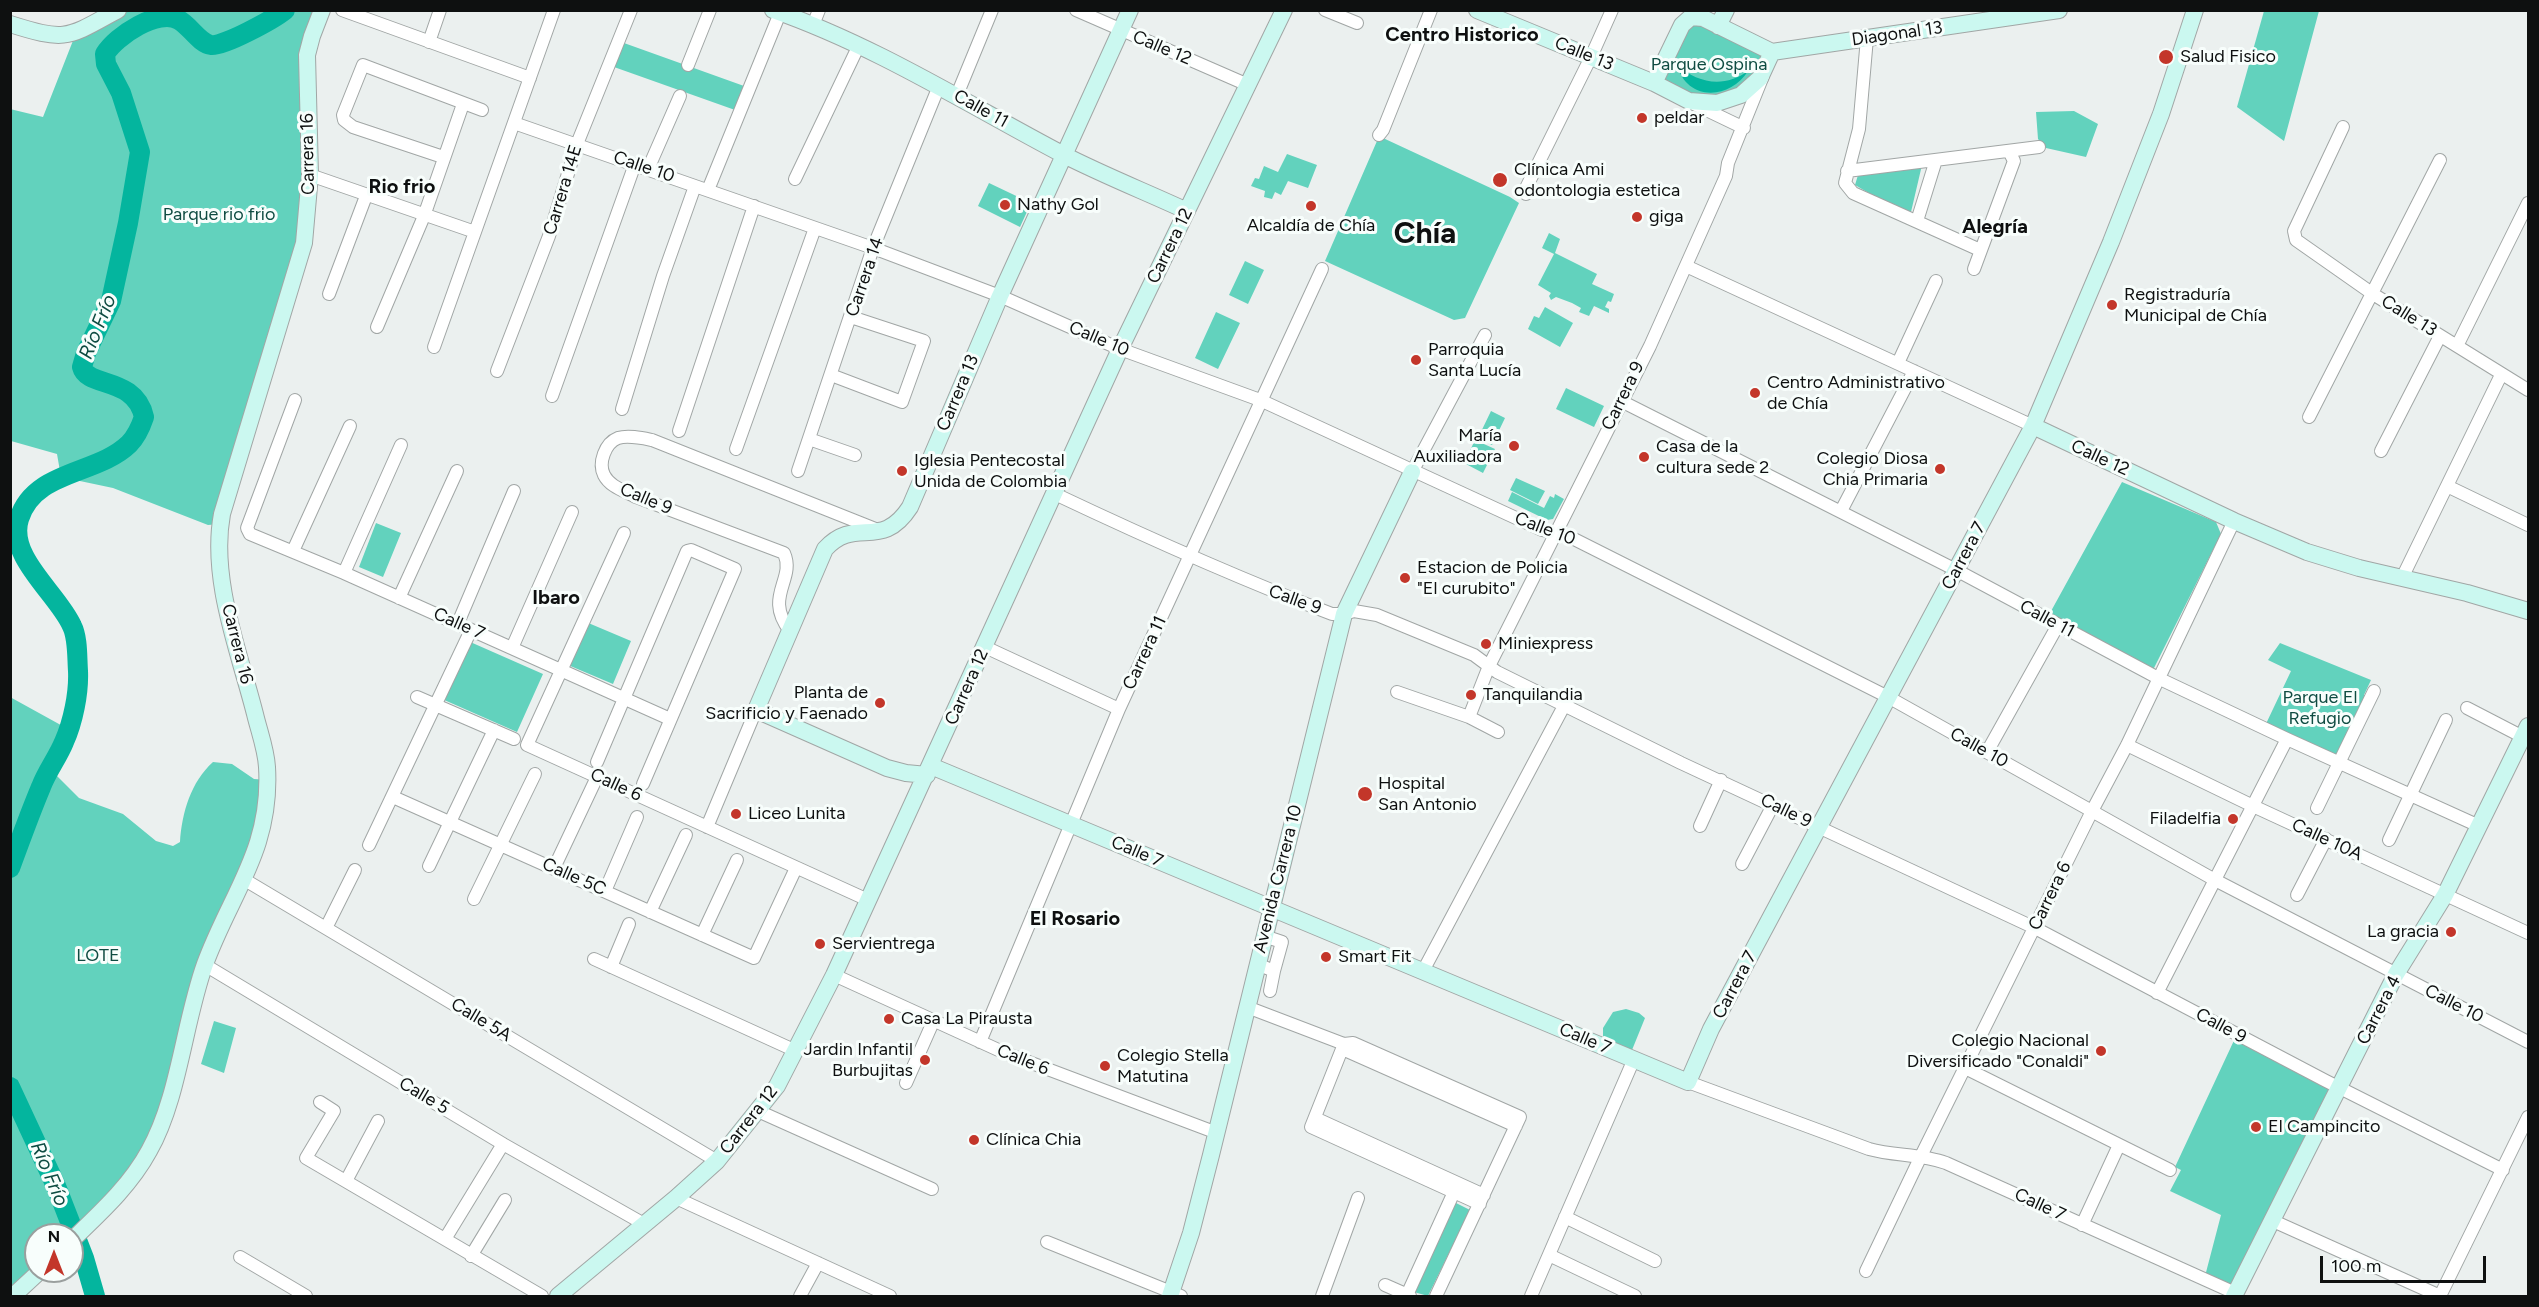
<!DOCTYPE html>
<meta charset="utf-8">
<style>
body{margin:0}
#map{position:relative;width:2539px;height:1307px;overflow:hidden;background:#ebf0ef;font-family:Figtree,sans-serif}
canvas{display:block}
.frame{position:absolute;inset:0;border:12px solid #0e1010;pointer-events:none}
.north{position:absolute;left:24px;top:1223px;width:60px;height:60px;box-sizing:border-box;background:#f8fefc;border:2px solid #9a9f9e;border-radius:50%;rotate:0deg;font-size:16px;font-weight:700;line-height:24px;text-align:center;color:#0e1010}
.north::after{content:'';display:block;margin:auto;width:21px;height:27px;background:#c3362a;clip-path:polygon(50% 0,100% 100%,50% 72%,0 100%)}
.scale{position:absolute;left:2320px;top:1256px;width:166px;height:27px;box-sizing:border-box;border:3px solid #0e1010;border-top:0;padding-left:8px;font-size:18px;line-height:21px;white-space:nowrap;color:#0e1010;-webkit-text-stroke:4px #f8fefc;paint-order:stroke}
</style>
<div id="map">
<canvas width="2539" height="1307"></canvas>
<div class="frame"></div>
<div class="north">N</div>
<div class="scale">100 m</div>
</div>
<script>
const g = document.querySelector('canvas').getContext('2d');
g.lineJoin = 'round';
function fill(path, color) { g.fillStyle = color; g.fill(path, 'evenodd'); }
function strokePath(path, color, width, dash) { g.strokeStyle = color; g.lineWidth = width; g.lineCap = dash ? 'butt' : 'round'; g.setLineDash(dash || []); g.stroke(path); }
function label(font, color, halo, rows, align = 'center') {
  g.font = font + ' Figtree,sans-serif'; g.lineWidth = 6; g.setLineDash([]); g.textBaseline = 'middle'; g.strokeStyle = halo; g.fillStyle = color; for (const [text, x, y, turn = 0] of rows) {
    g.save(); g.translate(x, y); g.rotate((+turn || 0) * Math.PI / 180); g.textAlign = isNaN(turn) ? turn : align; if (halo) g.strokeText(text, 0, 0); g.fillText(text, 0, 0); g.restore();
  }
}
fill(new Path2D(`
 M118 11H322L312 36 309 208 220 524 208 525 113 488 61 477 57 454 11 441 10 109 43 117 76 33Z
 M2264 11H2319L2284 141 2237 107Z
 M1694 20 1767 55 1738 93 1700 99 1659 80Z
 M624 43 744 86 735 110 614 67Z
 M2074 111 2098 124 2086 157 2046 148 2038 139 2036 112Z
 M1383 138 1510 197 1519 203 1465 318 1454 320 1325 261 1377 141Z
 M1287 154 1317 165 1308 188 1288 181 1281 195 1275 192 1272 199 1264 197 1265 191 1251 186 1255 178 1259 179 1264 166 1278 172Z
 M1922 165 1911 212 1898 210 1855 185 1858 175Z
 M989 183 1031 203 1020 227 978 206Z
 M1549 233 1560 239 1555 253 1597 274 1592 284 1614 294 1611 302 1608 301 1605 307 1609 309V313L1594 306 1589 316 1579 312 1581 308 1572 303 1556 297 1551 300 1549 296 1551 293 1538 285 1554 254 1542 248Z
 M1245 261 1264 270 1248 304 1229 295Z
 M1545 307 1573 323 1560 347 1528 329 1534 316 1539 318Z
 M1216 312 1240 323 1218 369 1195 358Z
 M1566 388 1604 406 1594 427 1556 409Z
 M1491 411 1505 418 1492 445 1478 438Z
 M1475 440 1495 449 1483 473 1464 463Z
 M1516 478 1545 491 1538 504 1510 490Z
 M2122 482 2216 522 2221 534 2153 670 2050 613Z
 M1512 492 1544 508 1550 496 1554 498 1555 494 1564 499 1553 519 1547 520 1508 501Z
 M376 523 401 533 383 577 359 567Z
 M586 622 631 641 613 684 568 665Z
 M468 641 543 674 517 732 442 699Z
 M2280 643 2371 680 2364 695 2371 698 2340 764 2264 728 2291 671 2268 660Z
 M10 697 68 729 64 742 50 769 79 798 123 814 156 841 173 846 180 842C182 812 191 782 213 762L232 764 254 779 267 780 233 905 156 1137 72 1235H36V1271L10 1296Z
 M1626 1009 1639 1013 1645 1018 1632 1050 1603 1038V1028L1613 1012Z
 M214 1021 236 1028 224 1073 201 1064Z
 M2237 1034 2339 1087 2235 1293 2204 1280 2221 1215 2170 1191 2181 1170 2175 1167Z
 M1454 1202 1470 1210 1428 1296 1414 1292Z`), '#62d2bd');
fill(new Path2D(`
 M1677 64C1697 84 1725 88 1748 71 1730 100 1686 102 1677 64Z`), '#04b59e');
strokePath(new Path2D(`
 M10 868C20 841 30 813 41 787 47 771 58 757 64 742 73 722 79 693 78 671 77 657 78 638 72 626 58 594 7 557 19 519 34 470 97 475 129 444 136 437 141 426 144 417 135 376 87 388 82 367L86 353 111 301 128 223 140 152 121 93 106 64 105 54C116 36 158 8 179 20 190 26 199 43 211 45 223 47 274 19 285 10
 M10 1087 56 1186 84 1258 95 1296`), '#04b59e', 20);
const street = new Path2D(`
 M342 10 530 78
 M1076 10 1248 85
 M1325 10 1357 23
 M813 25 819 10
 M1867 38 1859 129 1845 183 1853 193 1980 250
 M429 42 440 10
 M688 65 710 10
 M957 95 992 10
 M1694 104 1744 128
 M514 123 873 248 1000 296 1120 349 1260 400 1542 530 1566 535 1888 697 2215 880 2528 1042
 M2343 127 2294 231 2296 240 2373 294 2528 390
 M1379 135 1383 130 1431 10
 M443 157 353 127 344 120 343 115 363 65 482 110
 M648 169 680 96
 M1847 171 2039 147
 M310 175 475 232
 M795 179 859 45
 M708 190 780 13
 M1526 194V188L1591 57 1612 10
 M1917 221 1936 160
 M1686 266 2033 426
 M1974 269 2014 161 2009 151
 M329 294 366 196
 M377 327 424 216 463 104
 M2457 346 2528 203
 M434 347 554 10
 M1898 363 1936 281
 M497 371 549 236 577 144 631 10
 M831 375 902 402 924 341 851 317
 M552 396 635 164
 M295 400 247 528 250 534 344 573 670 719
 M1621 401 1956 570 2160 679 2287 739 2479 826
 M622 409 663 276 695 186
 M2309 417 2440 160
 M679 431 754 206
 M809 439 855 455
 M736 449 815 228
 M2381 451 2440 336
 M798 471 873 248 939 86
 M1412 472 1485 335
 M2447 486 2528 525
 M1055 494C1146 537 1237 578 1332 614H1344L1354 611 1377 615 1474 655 1497 672 1681 763 2035 928 2326 1081 2503 1170
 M1841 511 1914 371
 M624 533 527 745 868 900
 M293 551 350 426
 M344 573 401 445
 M2402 578 2501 375
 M399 598 457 471
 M458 623 514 491
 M790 631C763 596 796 580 784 553L636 497C625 491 610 487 604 475 598 463 605 443 618 438 628 435 642 438 652 440L878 530
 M985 647 1119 709
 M512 648 572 512
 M1397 692 1469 717 1498 732
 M417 697 514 739
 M2467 708 2523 737
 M1469 717 1489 666 1650 346 1726 176 1728 163 1763 76
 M2127 745 2253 806 2528 933
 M1987 752 2058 625
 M597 762 687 551 691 550 735 569 643 784
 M393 797 754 958 796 868
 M2317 808 2374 691
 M1700 826 1721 780
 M707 827 756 710
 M2389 840 2446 720
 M369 845 471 630
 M1742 864 1773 805
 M429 866 494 730
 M554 868 597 777
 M245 880 717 1161
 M605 891 637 817
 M2297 895 2326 839
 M474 899 535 774
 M650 912 686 835
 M326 928 355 870
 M702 935 737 860
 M594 959 796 1051
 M1257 964 1274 971 1282 942 1264 936
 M205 965 503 1144 644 1224
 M611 967 629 924
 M1423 971 1565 704
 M834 975 1005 1053 1217 1133
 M1270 991 1274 971
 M2157 993 2287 739
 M1247 1007 1344 1044 1353 1043 1520 1117 1436 1296
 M980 1042 1119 709 1322 269
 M1344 1044 1311 1127 1480 1204
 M1344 1044 1347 1051 1516 1126
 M1965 1068 2170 1170
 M1688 1082 1869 1149C1894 1156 1921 1154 1946 1163L2235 1293
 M906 1083 933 1022
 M320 1102 334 1111 306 1158 542 1296
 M758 1111 932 1189
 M1315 1118 1484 1195
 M346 1181 378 1121
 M676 1198 890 1296
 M1565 1217 1655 1261
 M2271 1220 2440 1296
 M2082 1225 2119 1145
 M445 1239 503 1144
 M1047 1242 1181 1296
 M1549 1255 1635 1296
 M471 1256 505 1200
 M240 1257 306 1296
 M1866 1271 1921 1156 2092 811 2127 745 2234 521
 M1385 1285 1410 1296
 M1407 1295 1454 1192
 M800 1296 818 1263
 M1322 1296 1358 1198
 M1531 1296 1634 1059
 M2440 1296 2528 1117`);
const secondary = new Path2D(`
 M773 10C876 46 967 104 1062 154 1103 175 1146 192 1187 211
 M1477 10 1654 83 1689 101 1717 103 1741 95 1760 78 1772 52
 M10 24C67 42 67 38 118 10
 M1718 26 1726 10
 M1654 83 1682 25 1691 17 1703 18 1772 52 2059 10
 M2033 426 2234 521 2307 552 2359 568 2467 593 2528 611
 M931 766 1688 1082 1711 1029 2033 426 2111 242 2161 114 2195 10
 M927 775 906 773 887 768 756 710 825 549C856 515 881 552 910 507L1000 296 1130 10
 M72 1240C100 1213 130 1186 149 1151 179 1098 184 1022 205 964 231 893 272 849 267 767 266 749 259 731 255 714 239 651 210 579 222 514L304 243 310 175 307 55 312 36 322 10
 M13 1296 40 1271
 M558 1296 676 1198 717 1161 777 1086 834 975 1120 349 1284 10
 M1170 1296 1191 1233 1211 1155 1344 614 1412 472
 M2234 1296 2396 974 2445 895 2528 726`);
strokePath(street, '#a1a6a5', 14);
strokePath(secondary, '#a1a6a5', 18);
strokePath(street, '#fff', 12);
strokePath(secondary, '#cbf8f0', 16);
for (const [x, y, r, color] of [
 [2166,57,8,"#c3362a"],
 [1642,118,6,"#c3362a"],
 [1500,180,8,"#c3362a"],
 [1005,205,6,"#c3362a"],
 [1311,206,6,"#c3362a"],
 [1637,217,6,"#c3362a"],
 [2112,305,6,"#c3362a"],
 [1416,360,6,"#c3362a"],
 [1755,393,6,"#c3362a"],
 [1514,446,6,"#c3362a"],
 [1644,457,6,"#c3362a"],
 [1940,469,6,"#c3362a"],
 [902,471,6,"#c3362a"],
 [1405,578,6,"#c3362a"],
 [1486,644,6,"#c3362a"],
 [1471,695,6,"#c3362a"],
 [880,703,6,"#c3362a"],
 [1365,794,8,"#c3362a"],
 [736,814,6,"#c3362a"],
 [2233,819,6,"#c3362a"],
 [2451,932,6,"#c3362a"],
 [820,944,6,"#c3362a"],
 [1326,957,6,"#c3362a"],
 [889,1019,6,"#c3362a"],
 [2101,1051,6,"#c3362a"],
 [925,1060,6,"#c3362a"],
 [1105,1066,6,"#c3362a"],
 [2256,1127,6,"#c3362a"],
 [974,1140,6,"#c3362a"]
]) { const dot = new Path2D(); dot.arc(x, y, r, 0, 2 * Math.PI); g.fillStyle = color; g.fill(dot); strokePath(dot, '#f8fefc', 2); }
label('18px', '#0e1010', '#f8fefc', [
 ["Diagonal 13",1897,34,-8],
 ["Calle 12",1162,48,23],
 ["Calle 13",1584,54,22],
 ["Calle 11",981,109,29],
 ["Carrera 16",308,154,-91],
 ["Calle 10",644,167,19],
 ["Carrera 14E",563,190,-73],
 ["Carrera 12",1170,246,-64],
 ["Carrera 14",865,277,-71],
 ["Calle 13",2409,316,32],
 ["Calle 10",1099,339,23],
 ["Carrera 13",958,393,-67],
 ["Carrera 9",1623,396,-64],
 ["Calle 12",2100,458,25],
 ["Calle 9",646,499,23],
 ["Calle 10",1545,529,21],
 ["Carrera 7",1964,556,-62],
 ["Calle 9",1295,600,20],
 ["Calle 11",2047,619,28],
 ["Calle 7",459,624,24],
 ["Carrera 16",237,644,76],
 ["Carrera 11",1145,653,-65],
 ["Carrera 12",967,687,-66],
 ["Calle 10",1979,748,29],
 ["Calle 6",616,785,25],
 ["Calle 9",1786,811,26],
 ["Calle 10A",2327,840,25],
 ["Calle 7",1137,852,23],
 ["Calle 5C",574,877,24],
 ["Avenida Carrera 10",1278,879,-76],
 ["Carrera 6",2050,896,-64],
 ["Carrera 7",1735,985,-62],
 ["Calle 10",2454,1004,27],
 ["Carrera 4",2379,1010,-63],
 ["Calle 5A",481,1020,31],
 ["Calle 9",2221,1026,28],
 ["Calle 7",1585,1039,23],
 ["Calle 6",1023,1060,22],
 ["Calle 5",424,1096,31],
 ["Carrera 12",749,1120,-52],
 ["Calle 7",2040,1205,25]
]);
label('18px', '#0e1010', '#f8fefc', [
 ["Salud Fisico",2180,57],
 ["peldar",1654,118],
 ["Clínica Ami",1514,170],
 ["odontologia estetica",1514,191],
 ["Nathy Gol",1017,205],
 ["giga",1649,217],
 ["Alcaldía de Chía",1311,226,"center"],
 ["Registraduría",2124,295],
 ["Municipal de Chía",2124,316],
 ["Parroquia",1428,350],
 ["Santa Lucía",1428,371],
 ["Centro Administrativo",1767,383],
 ["de Chía",1767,404],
 ["María",1502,436,"right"],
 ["Auxiliadora",1502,457,"right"],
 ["Casa de la",1656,447],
 ["cultura sede 2",1656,468],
 ["Colegio Diosa",1928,459,"right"],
 ["Chia Primaria",1928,480,"right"],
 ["Iglesia Pentecostal",914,461],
 ["Unida de Colombia",914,482],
 ["Estacion de Policia",1417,568],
 ["\"El curubito\"",1417,589],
 ["Miniexpress",1498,644],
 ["Planta de",868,693,"right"],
 ["Sacrificio y Faenado",868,714,"right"],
 ["Tanquilandia",1483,695],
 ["Hospital",1378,784],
 ["San Antonio",1378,805],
 ["Liceo Lunita",748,814],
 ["Filadelfia",2221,819,"right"],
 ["La gracia",2439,932,"right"],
 ["Servientrega",832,944],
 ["Smart Fit",1338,957],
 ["Casa La Pirausta",901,1019],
 ["Colegio Nacional",2089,1041,"right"],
 ["Diversificado \"Conaldi\"",2089,1062,"right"],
 ["Jardin Infantil",913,1050,"right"],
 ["Burbujitas",913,1071,"right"],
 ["Colegio Stella",1117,1056],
 ["Matutina",1117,1077],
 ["El Campincito",2268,1127],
 ["Clínica Chia",986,1140]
], 'left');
label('18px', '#0f4c42', '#f8fefc', [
 ["Parque Ospina",1709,65],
 ["Parque rio frio",219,215],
 ["Parque El",2320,698],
 ["Refugio",2320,719],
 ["LOTE",98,956]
]);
label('bold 20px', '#0e1010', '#f8fefc', [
 ["Centro Historico",1462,35],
 ["Rio frio",402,187],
 ["Alegría",1995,227],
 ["Ibaro",556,598],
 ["El Rosario",1075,919]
]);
label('italic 20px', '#0e4c42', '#f8fefc', [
 ["Río Frío",98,327,-68],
 ["Río Frío",49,1174,67]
]);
label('bold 30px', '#0e1010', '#f8fefc', [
 ["Chía",1425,234]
]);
</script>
